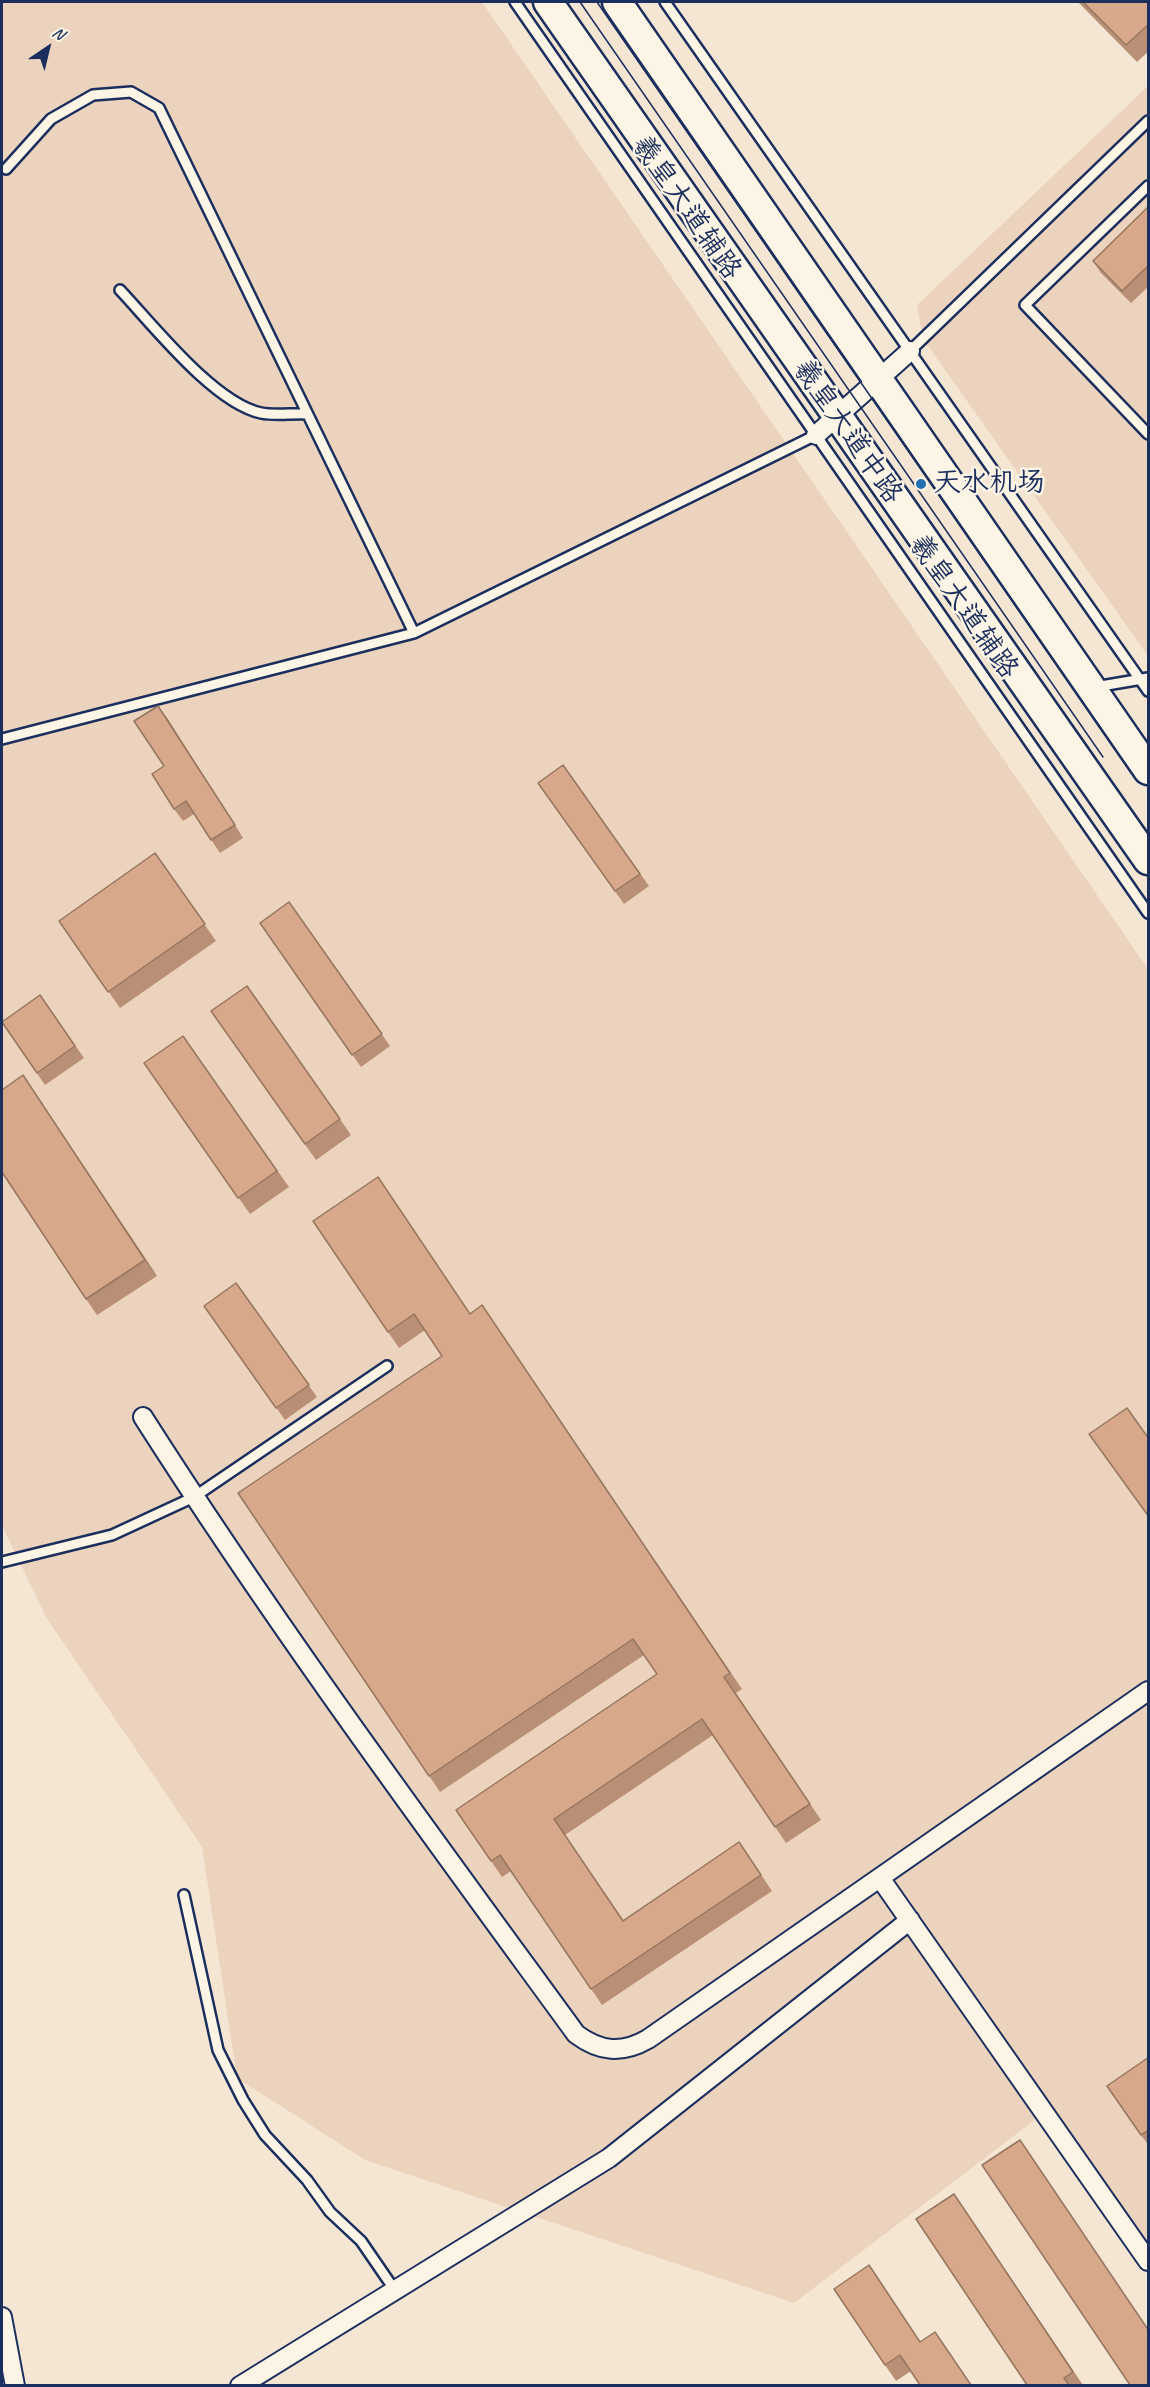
<!DOCTYPE html>
<meta charset="utf-8">
<style>
body{margin:0}
#map{position:relative;width:1150px;height:2387px;overflow:hidden;background:#f5e6d3;font-family:Caveat,sans-serif}
canvas{display:block}
.frame{position:absolute;inset:0;border:3px solid #1b2f5e;pointer-events:none}
.north{position:absolute;left:18px;top:18px;width:60px;height:60px;-webkit-text-stroke:4px #fcf5e5;paint-order:stroke;rotate:35deg;font-size:16px;font-weight:700;line-height:24px;text-align:center;color:#1b2f5e}
.north::after{content:'';display:block;margin:auto;width:21px;height:27px;background:#1b2f5e;clip-path:polygon(50% 0,100% 100%,50% 72%,0 100%)}
</style>
<div id="map">
<canvas width="1150" height="2387"></canvas>
<div class="frame"></div>
<div class="north">N</div>
</div>
<script>
const g = document.querySelector('canvas').getContext('2d');
g.lineJoin = 'round';
function fill(path, color) { g.fillStyle = color; g.fill(path, 'evenodd'); }
function strokePath(path, color, width, dash) { g.strokeStyle = color; g.lineWidth = width; g.lineCap = dash ? 'butt' : 'round'; g.setLineDash(dash || []); g.stroke(path); }
function label(font, color, halo, rows, align = 'center') {
  g.font = font + ' Caveat,"LXGW WenKai TC",sans-serif'; g.lineWidth = 5; g.setLineDash([]); g.textBaseline = 'middle'; g.strokeStyle = halo; g.fillStyle = color; for (const [text, x, y, turn = 0] of rows) {
    g.save(); g.translate(x, y); g.rotate((+turn || 0) * Math.PI / 180); g.textAlign = isNaN(turn) ? turn : align; if (halo) g.strokeText(text, 0, 0); g.fillText(text, 0, 0); g.restore();
  }
}
fill(new Path2D(`
 M2 2H482L1148 969V2259L1044 2113 794 2303 365 2160 237 2078 202 1847 46 1617 2 1525Z
 M1148 86V656L923 339 917 305Z`), '#ecd3bd');
const service = new Path2D(`
 M515 2 1148 913
 M665 2 1148 691
 M6 169 51 119 93 95 131 92 159 108 414 633
 M1148 186 1025 305 1148 434
 M120 290C153 325 214 403 261 413 275 416 293 413 307 414
 M910 351 1148 121
 M1095 687 1148 678
 M2 739 414 633 816 435
 M2 1562 112 1535 194 1497 387 1366
 M184 1895 218 2050 243 2100 265 2135 307 2180 330 2212 361 2241 394 2289`);
const minor = new Path2D(`
 M816 435 910 351
 M143 1417C278 1629 428 1831 576 2034 600 2052 622 2054 648 2039L1148 1691
 M880 1878 1148 2261
 M2 2317 15 2386
 M240 2386 609 2158 910 1920`);
const primary = new Path2D(`
 M548 2 1148 860
 M617 2 1148 770`);
strokePath(service, '#1b2f5e', 14);
strokePath(minor, '#1b2f5e', 22);
strokePath(primary, '#1b2f5e', 33);
strokePath(service, '#fcf5e5', 9);
strokePath(minor, '#fcf5e5', 18);
strokePath(primary, '#fcf5e5', 28);
strokePath(new Path2D(`
 M580 2 1103 757
 M597 2 1115 749`), '#1b2f5e', 1.5);
fill(new Path2D(`
 M1078 2H1149V51L1137 62Z
 M1149 206V286L1131 303 1101 273 1093 261Z
 M167 718 243 838 220 853 194 814 183 821 174 809 164 766Z
 M563 765 649 886 624 904 538 783Z
 M155 853 216 941 120 1008 59 921Z
 M289 902 390 1046 361 1067 260 923Z
 M247 986 351 1135 316 1160 211 1011Z
 M40 995 84 1058 45 1085 2 1023Z
 M183 1036 289 1187 250 1214 144 1063Z
 M23 1075 157 1276 97 1315 86 1299Z
 M313 1221 470 1314 482 1305 742 1689 736 1693 821 1820 786 1843 713 1735 565 1835 623 1920 739 1842 772 1891 602 2005 511 1871 502 1877 456 1810 657 1674 644 1655 440 1792 238 1493 442 1356 425 1330 399 1348Z
 M236 1283 317 1397 285 1420 204 1306Z
 M1149 2057V2146L1141 2135Z
 M965 2210 1083 2385H1027Z
 M869 2265 911 2371 896 2381 885 2365Z`), '#b99076');
fill(new Path2D(`
 M158 706 167 718 243 838 235 825Z
 M23 1075 34 1092 157 1276 145 1260Z`), '#967660');
const building = new Path2D(`
 M1083 2H1149V24L1126 45Z
 M1149 206V265L1122 291 1093 261Z
 M158 706 235 825 211 840 186 801 174 809 152 774 164 766 134 721Z
 M563 765 640 874 615 891 538 783Z
 M155 853 205 924 108 992 59 921Z
 M289 902 382 1034 352 1055 260 923Z
 M247 986 340 1119 305 1144 211 1011Z
 M40 995 75 1046 37 1073 2 1022Z
 M183 1036 277 1171 238 1198 144 1063Z
 M23 1075 145 1260 86 1299 2 1172V1090Z
 M378 1177 470 1314 482 1305 730 1673 724 1677 810 1804 775 1827 702 1719 554 1819 623 1921 739 1842 761 1875 591 1989 500 1855 491 1861 456 1810 657 1674 633 1639 429 1776 238 1493 442 1356 414 1314 388 1332 313 1221Z
 M236 1283 309 1385 276 1408 204 1306Z
 M1127 1408 1149 1439V1517L1089 1434Z
 M1149 2057V2130L1141 2135 1107 2086Z
 M1020 2140 1149 2331V2385H1130L982 2165Z
 M954 2194 1073 2372 1064 2378 1069 2385H1027L916 2219Z
 M869 2265 920 2342 935 2332 971 2385H920L900 2355 885 2365 834 2289Z`);
fill(building, '#d7a889');
strokePath(building, '#967660', 1.5);
for (const [x, y, r, color] of [
 [921,484,6,"#1f6fb2"]
]) { const dot = new Path2D(); dot.arc(x, y, r, 0, 2 * Math.PI); g.fillStyle = color; g.fill(dot); strokePath(dot, '#fcf5e5', 2); }
label('28px', '#1b2f5e', '#fcf5e5', [
 ["羲皇大道辅路",686,208,55],
 ["羲皇大道中路",847,432,55],
 ["羲皇大道辅路",963,607,55]
]);
label('28px', '#1b2f5e', '#fcf5e5', [
 ["天水机场",933,484]
], 'left');
</script>
